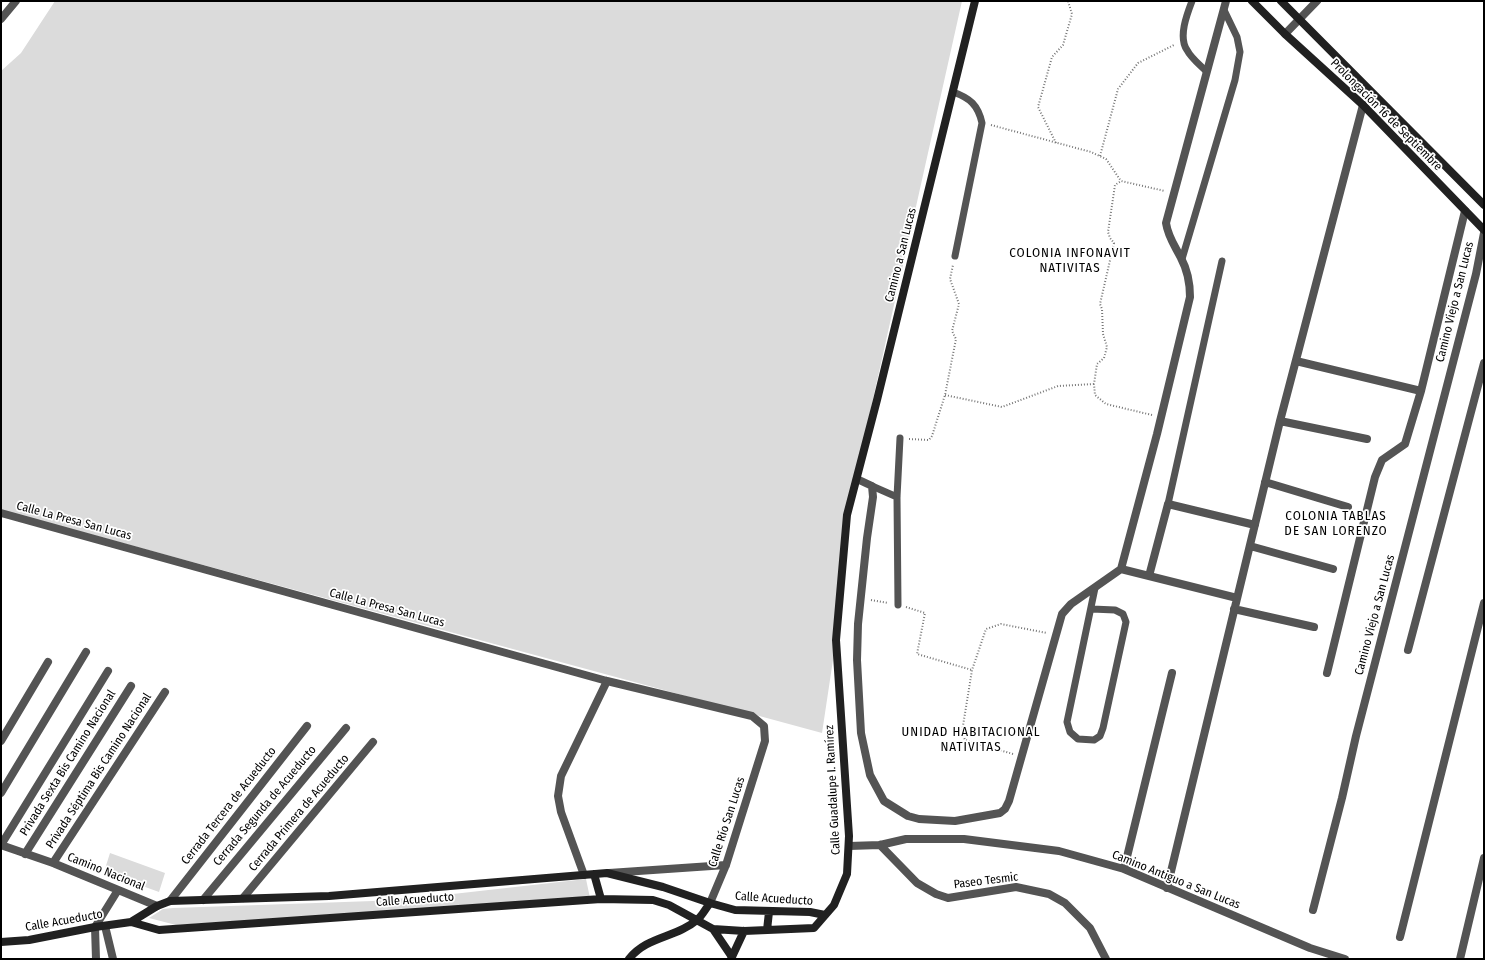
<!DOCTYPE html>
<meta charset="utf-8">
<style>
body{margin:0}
#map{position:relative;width:1485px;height:960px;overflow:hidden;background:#fff;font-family:"Fira Sans Condensed",sans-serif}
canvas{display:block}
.frame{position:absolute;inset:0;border:2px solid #000;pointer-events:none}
</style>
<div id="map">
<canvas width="1485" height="960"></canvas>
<div class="frame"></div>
</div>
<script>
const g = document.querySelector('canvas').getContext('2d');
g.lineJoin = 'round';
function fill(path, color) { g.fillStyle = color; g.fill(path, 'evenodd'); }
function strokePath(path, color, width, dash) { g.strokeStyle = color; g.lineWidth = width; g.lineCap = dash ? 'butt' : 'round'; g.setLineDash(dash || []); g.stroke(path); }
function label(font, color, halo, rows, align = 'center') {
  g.font = font + ' "Fira Sans Condensed",sans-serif'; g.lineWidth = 3.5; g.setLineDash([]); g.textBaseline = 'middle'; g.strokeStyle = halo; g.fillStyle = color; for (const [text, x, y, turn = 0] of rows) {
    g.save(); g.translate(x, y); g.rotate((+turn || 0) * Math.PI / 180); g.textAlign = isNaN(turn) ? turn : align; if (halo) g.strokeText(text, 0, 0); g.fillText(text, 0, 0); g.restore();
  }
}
fill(new Path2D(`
 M55 1H962L847 515 836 640 822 733 1 510V71L21 53Z
 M110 853 165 873 159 892 104 872Z
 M586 879 590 898 176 925 149 918 163 909 173 908 373 901 453 894Z`), '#dbdbdb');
strokePath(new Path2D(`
 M991 125 1091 152 1106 159 1121 181
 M1056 143 1038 107 1052 57 1063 45 1072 14 1068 1
 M1100 156 1118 89 1138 63 1174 45
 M945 395 1002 407 1058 386 1094 384
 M1152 415 1106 404 1095 395 1094 384 1097 364 1104 358 1107 347 1103 334 1102 309 1100 304 1114 243 1110 238 1108 232 1115 185 1121 181 1165 191
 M909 439 929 440 932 436 945 395 956 339 952 331 959 304 950 279 953 265
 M871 600 888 603
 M906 607 925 613 917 654 972 670
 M1013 754 965 740 962 732 972 670 986 629 1001 624 1047 633`), '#767676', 2, [1, 2]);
strokePath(new Path2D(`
 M1192 1C1187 14 1178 37 1187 50 1191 58 1200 65 1206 71
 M953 92C970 98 978 105 982 123L955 256
 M1182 259 1235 80 1240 52 1237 37 1224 10
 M872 486 897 497
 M1168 504 1222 261
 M898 605 897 497 900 438
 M1092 609 1115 610 1123 614 1126 622 1103 728 1100 736 1094 740 1078 739 1070 732 1067 722 1095 588`), '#545454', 7);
strokePath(new Path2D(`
 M1 19 16 1
 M1285 34 1317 1
 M1296 361 1421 391
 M1280 421 1367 439
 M857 479 872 486 873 497 867 538 858 624 857 660 861 733 870 775 884 801 908 816 919 819 955 821 1000 813 1005 809 1009 801 1062 614 1071 604 1121 569 1157 434 1190 297C1190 283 1188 271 1181 258 1175 246 1168 237 1166 223L1226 1
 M1265 482 1348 507
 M1 513 607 681 752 716 764 726 765 741 726 865 710 903
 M1250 546 1333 569
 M1121 569 1237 598
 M1149 576 1168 504 1255 525
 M1234 609 1314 627
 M1408 650 1484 363
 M1327 673 1375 477 1382 460 1405 444 1421 391 1465 211
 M1 741 48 662
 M1 793 86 652
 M1 845 108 671
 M1 845 53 863 157 906
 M880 845 917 883 936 894 948 898 1016 887 1049 894 1065 903 1090 928 1106 959
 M849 846 880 845 906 839H964L1059 851 1124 869 1310 948 1345 959
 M25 854 131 686
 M53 863 165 692
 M1124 869 1172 673
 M609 873 726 865
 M584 875 561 812 558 796 561 776 607 681
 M1167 888 1280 421 1363 105
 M243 898 373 742
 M203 900 346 728
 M170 901 307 726
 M1313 910 1342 798 1356 736 1476 274 1484 233
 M105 926 113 959
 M1400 937 1484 603
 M96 959 95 927 118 890
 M1460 959 1484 858`), '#545454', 8);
strokePath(new Path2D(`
 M1252 1 1285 34 1363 105 1484 230
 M1281 1 1484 205
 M594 874 601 899
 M131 922 157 906 170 901 329 896 607 873 663 887 710 903 735 910 810 912 825 915
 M713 929 732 957
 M767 930 769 912
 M1 942 29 940 95 927 131 922 159 930 601 899 653 900 669 905 713 929 744 931 814 928 834 905 847 874 849 836 836 640 847 515 877 400 975 1
 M629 959C647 936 676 938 697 920 702 916 706 908 710 903
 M731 959 744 931`), '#212121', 8);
label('12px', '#000', '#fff', [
 ["Prolongación 16 de Septiembre",1386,115,45],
 ["Camino a San Lucas",901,255,-76],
 ["Camino Viejo a San Lucas",1455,302,-76],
 ["Calle La Presa San Lucas",74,521,15],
 ["Calle La Presa San Lucas",387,608,15],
 ["Camino Viejo a San Lucas",1375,615,-75],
 ["Privada Sexta Bis Camino Nacional",68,763,-58],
 ["Privada Séptima Bis Camino Nacional",99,771,-57],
 ["Calle Guadalupe I. Ramírez",833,790,-93],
 ["Cerrada Tercera de Acueducto",229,806,-52],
 ["Cerrada Segunda de Acueducto",265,806,-50],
 ["Cerrada Primera de Acueducto",299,813,-50],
 ["Calle Río San Lucas",727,822,-72],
 ["Camino Nacional",106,872,22],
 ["Camino Antiguo a San Lucas",1176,880,22],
 ["Paseo Tesmic",986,881,-7],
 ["Calle Acueducto",774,899,4],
 ["Calle Acueducto",415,900,-4],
 ["Calle Acueducto",64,921,-10]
]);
g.letterSpacing = '1px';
label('13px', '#000', '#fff', [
 ["COLONIA INFONAVIT",1070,253],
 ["NATIVITAS",1070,268],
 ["COLONIA TABLAS",1336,516],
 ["DE SAN LORENZO",1336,531],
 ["UNIDAD HABITACIONAL",971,732],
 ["NATIVITAS",971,747]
]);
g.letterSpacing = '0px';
</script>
